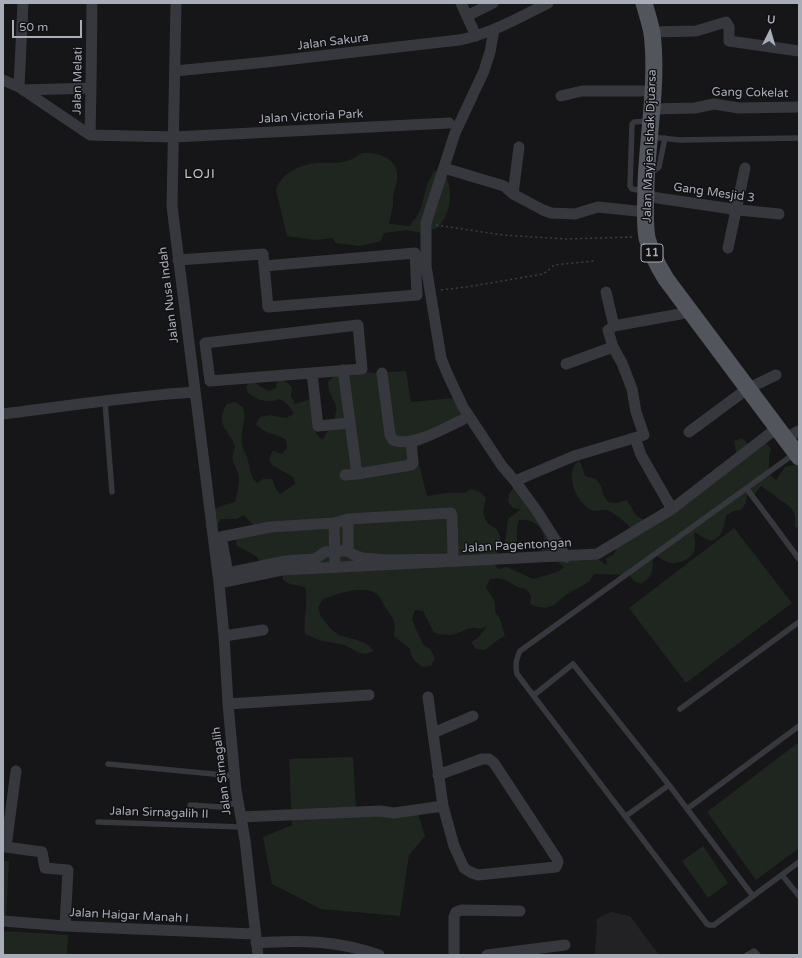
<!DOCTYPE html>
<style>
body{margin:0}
#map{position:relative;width:802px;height:958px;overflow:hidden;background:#161618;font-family:"Varela Round",sans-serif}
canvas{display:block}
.frame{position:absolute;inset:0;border:4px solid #a8adb8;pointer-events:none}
.north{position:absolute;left:750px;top:12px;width:40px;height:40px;-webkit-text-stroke:3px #111113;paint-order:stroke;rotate:5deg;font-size:11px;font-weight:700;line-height:16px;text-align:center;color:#a8adb8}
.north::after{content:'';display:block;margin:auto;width:14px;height:18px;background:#a8adb8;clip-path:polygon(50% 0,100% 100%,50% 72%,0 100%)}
.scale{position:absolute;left:12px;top:20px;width:70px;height:18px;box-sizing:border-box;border:2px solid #a8adb8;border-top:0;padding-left:5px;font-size:12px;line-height:14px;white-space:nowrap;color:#a8adb8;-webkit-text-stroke:3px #111113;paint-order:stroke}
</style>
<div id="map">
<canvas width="802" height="958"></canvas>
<div class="frame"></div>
<div class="north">U</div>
<div class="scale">50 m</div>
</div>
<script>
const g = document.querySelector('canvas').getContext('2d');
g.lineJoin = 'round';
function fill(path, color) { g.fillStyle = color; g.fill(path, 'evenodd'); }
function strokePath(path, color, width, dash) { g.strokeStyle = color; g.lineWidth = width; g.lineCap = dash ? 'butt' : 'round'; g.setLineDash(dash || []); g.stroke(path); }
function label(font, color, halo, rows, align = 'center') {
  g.font = font + ' "Varela Round",sans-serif'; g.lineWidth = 3; g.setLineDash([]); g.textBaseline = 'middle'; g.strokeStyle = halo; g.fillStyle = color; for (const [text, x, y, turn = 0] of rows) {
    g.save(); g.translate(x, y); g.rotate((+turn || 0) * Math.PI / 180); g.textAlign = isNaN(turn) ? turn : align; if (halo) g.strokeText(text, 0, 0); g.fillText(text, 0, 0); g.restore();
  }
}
fill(new Path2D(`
 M611 912 630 916 659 955H595L597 925 596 919Z`), '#222225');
fill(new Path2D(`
 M362 153C380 152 400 159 397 181 396 186 394 191 393 196 393 199 393 202 393 205 392 211 390 218 389 224L409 226 417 216 421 208 427 184 434 171 442 169C451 181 452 199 447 213 445 218 441 223 439 227L421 233 406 230 384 233 381 241 359 246 336 243 332 238 315 240 287 236 276 190C280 174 301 164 317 163 326 162 334 164 342 162 350 161 356 157 362 153Z
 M406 371 411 402 454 398 470 422 415 448 427 496 445 493H464L471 489 480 492 486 498C483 507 482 515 487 522 489 526 494 526 497 530 504 540 499 552 493 562L498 569 507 567 533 579 558 572 564 567 558 562H542L537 556C540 552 544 547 544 542 546 527 531 518 519 520 514 533 520 542 515 554L508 552 505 544 508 519 521 509 513 508 508 502 509 494 514 487 553 533 561 537 564 545 570 552 596 558 607 565 606 558 613 555 617 548 631 529C627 523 615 513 607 510 602 509 596 513 589 509 578 501 568 482 573 468 574 465 577 463 579 460L582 466 585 476 596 479 601 486 603 494 608 502 617 503 626 500C635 510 631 514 644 520L708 484 717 482 712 475 715 468 737 457 734 441 742 438 748 444 765 442 771 449 769 457V474L776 480 785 467 794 465 791 460 799 457V528L795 527C797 511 791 507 779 499 773 494 767 490 761 486L754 495 747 494 746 503 741 510 733 511 726 516C725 526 720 545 706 539 702 537 698 534 694 532 694 537 696 543 695 548 693 559 677 566 667 562 662 560 659 556 653 555 652 569 655 576 641 584L634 581 629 575 594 574 589 582 567 594 554 605 546 608 538 607 530 604 531 596 526 589C509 587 510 576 490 579L486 587 495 602V612L500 619 505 636 498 640 485 650 476 649 471 642 478 638 487 626 481 629C463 625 464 634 450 635 444 635 439 634 434 633L423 611 415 610 412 619 415 627 423 644 430 649 435 658 431 666 423 667C415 662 411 658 410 649L394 636C396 620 394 620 385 607 383 603 380 597 377 594 364 584 335 594 322 600L318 608 321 617 332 630 339 635 357 640 367 644 374 651 365 654 358 652 344 645 319 640 305 634C303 618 309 602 305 587L290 584 283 580V572L261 564 257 557 236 545 237 537 254 526 244 515 237 519H221L216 527 210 533 205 527C209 508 218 507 235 502 237 495 239 486 239 479 238 464 228 464 235 447 229 428 214 426 227 404L235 402 243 407C247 421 240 430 242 444 243 451 247 454 248 461 251 471 249 475 257 483L263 479H272L275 487 280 494 295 484 293 477 272 465 269 458 273 451 282 454 287 448 286 440C275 432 265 435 256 424L260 417 269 415 286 418 294 414C290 406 286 402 279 399 266 404 259 400 248 393L246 386 252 381 268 391 276 388 277 380 285 381 292 387 291 396 295 404 311 399 316 433 322 440C328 431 340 414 335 403 331 395 328 391 328 382L334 376 343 375 352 376 369 372 372 373Z
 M734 528 792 603 686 683 629 608Z
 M799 742V848L756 880 707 812Z
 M353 757 356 810 416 807 425 836 409 855 400 916 321 909 272 884 263 837 292 825 289 759Z
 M703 846 728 883 708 898 682 861Z
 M3 861H9L6 917 3 916Z
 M3 931 68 935 67 955H3Z`), '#1e261f');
strokePath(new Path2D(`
 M436 225 503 235 567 239 633 237
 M441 290 473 286 543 274 550 269 554 265 594 261`), '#3d3f44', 1.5, [2, 3]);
strokePath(new Path2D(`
 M651 137 680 140 799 138
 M648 170H655L659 167 665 138
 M644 191 632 189 630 186 632 124 634 122 648 121
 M105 402 112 492
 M794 454 520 651C516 660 515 664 517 674L707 924 709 925H714L799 862
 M747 489 799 559
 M534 695 573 664 669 785 753 896
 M680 709 799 622
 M108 764 235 776
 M190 805 221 807 238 802
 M687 809 799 726
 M626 816 669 785
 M98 822 242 827
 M782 875 799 896
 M747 955 754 951 758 955`), '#37383d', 5.5);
strokePath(new Path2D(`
 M176 3 172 206 219 583 224 636 228 704 236 790 245 840 258 955
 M461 3 476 36
 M467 16 493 3
 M494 30 490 52 484 71 455 133 426 223V266L441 358 447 373 463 407 502 466 515 481 537 511 566 557
 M652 32 696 31 726 22 729 27V41L799 51
 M175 71 267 62 459 40C491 34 520 17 548 3
 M3 80 19 87 90 135
 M19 87 23 3
 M23 90 91 88
 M561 96 582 91H653
 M652 109 695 108 714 104 739 108 799 107
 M90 135 174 137 449 123
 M90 135 91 88 92 3
 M444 168 504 186 513 194 543 210 551 213 575 214 598 207 646 212
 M513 194 519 147
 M646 195 658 198 739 210 779 214
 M728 248 745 168
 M178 260 263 254 268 307 417 295 415 253 264 266
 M606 292 614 326
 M358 325 362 369 210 381 205 343Z
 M566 364 613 347 608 330 614 326 691 312
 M343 370 357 474 411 465 413 463 411 441
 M312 373 318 426 350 423
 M382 373 390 435 393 440C412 448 444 428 462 420
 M3 414C67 406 131 396 195 392
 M689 432 747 389 776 375
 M635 438 641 455 672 509
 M785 438 799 431
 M345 475 357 474
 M515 481 574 456 644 435 636 412 632 389 622 363 613 347
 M451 513 452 516 453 554 450 559 388 560 362 558 354 555 348 551H335L325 552 315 559 285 561 228 573 221 537 270 527 334 523 348 519Z
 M348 519V551
 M334 523 335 567
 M219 583 282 570 597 554 672 509 777 428
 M224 636 263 630
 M428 697 443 806 454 846 464 868 470 872 478 875 556 867 558 862 557 859 494 763 489 759H482L438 775
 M228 704 369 695
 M433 733 473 716
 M16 771 6 847 42 852 45 868 68 870 65 926
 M241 817 380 811 394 813 443 806
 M3 921 65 926 254 934
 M256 943C299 940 337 940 379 955
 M454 955V917L456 912 461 910 520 911
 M487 955 565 945`), '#37383d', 11);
strokePath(new Path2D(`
 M644 3C647 13 650 23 652 33 658 82 648 133 646 183 646 201 644 220 647 238 651 253 658 266 666 279L799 457`), '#53555c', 17);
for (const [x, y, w] of [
 [652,253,22]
]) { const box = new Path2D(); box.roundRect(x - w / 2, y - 9, w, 18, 3); g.fillStyle = '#111113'; g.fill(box); strokePath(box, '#a8adb8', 1); }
label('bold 11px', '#a8adb8', null, [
 ["11",652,253]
]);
label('12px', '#a8adb8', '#111113', [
 ["Jalan Sakura",333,42,-7],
 ["Jalan Melati",78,81,-89],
 ["Gang Cokelat",750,93,1],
 ["Jalan Victoria Park",311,117,-3],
 ["Jalan Mayjen Ishak Djuarsa",650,146,-88],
 ["Gang Mesjid 3",714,193,8],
 ["Jalan Nusa Indah",169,295,-97],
 ["Jalan Pagentongan",517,546,-3],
 ["Jalan Sirnagalih",222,771,-97],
 ["Jalan Sirnagalih II",159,813,2],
 ["Jalan Haigar Manah I",129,916,3]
]);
g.letterSpacing = '1px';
label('13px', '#c9ccd4', '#111113', [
 ["LOJI",200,175]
]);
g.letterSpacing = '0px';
</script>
